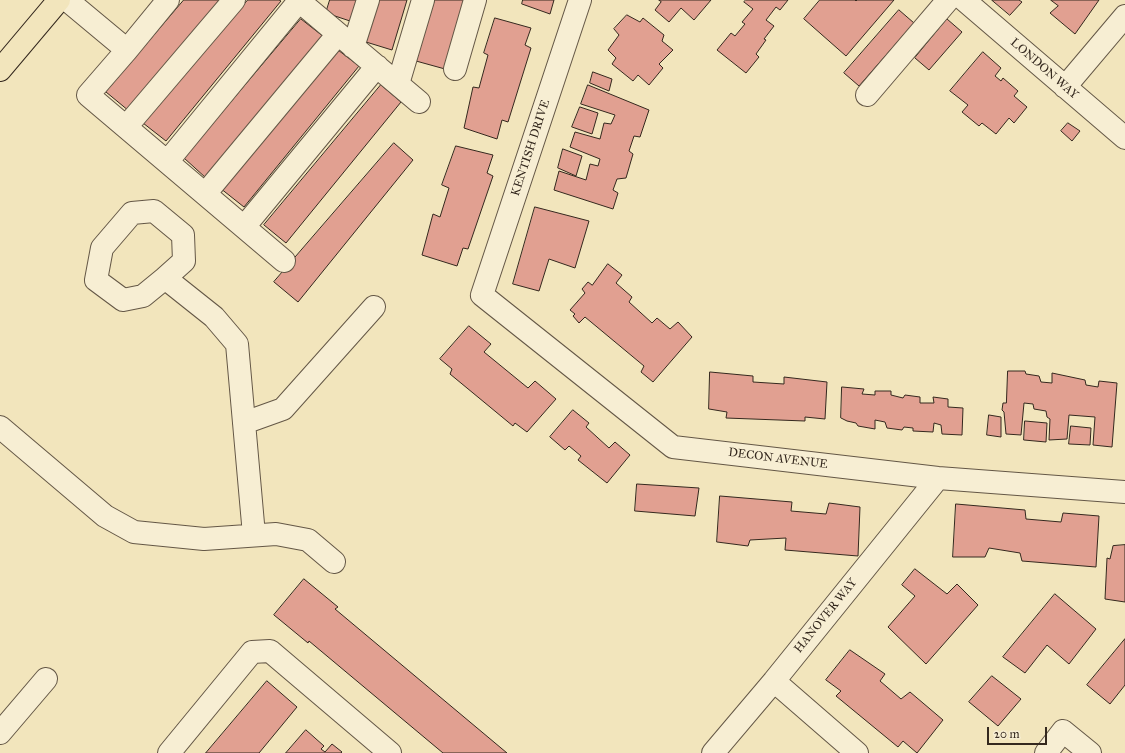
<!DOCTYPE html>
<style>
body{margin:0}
#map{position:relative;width:1125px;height:753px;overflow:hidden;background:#f2e5bc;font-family:"IM FELL Great Primer",serif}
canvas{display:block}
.scale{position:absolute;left:987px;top:727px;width:60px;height:18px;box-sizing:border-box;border:2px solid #34281e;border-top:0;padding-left:5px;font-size:12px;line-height:14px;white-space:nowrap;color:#34281e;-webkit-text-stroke:3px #f7eed3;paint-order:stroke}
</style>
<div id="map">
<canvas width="1125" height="753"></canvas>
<div class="scale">20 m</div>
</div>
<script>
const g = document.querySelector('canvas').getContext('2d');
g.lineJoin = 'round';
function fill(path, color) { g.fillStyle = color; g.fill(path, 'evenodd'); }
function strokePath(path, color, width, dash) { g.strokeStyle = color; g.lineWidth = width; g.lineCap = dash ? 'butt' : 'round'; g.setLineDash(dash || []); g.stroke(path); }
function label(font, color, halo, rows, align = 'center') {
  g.font = font + ' "IM FELL Great Primer",serif'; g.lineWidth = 3.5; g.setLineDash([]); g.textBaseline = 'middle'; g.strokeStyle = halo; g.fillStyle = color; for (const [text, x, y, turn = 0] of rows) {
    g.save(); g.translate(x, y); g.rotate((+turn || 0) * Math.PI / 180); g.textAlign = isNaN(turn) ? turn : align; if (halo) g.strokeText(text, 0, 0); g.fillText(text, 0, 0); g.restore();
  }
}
const building = new Path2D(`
 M184 0H221L129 111 106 92Z
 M248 0H279L281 1 166 141 143 123Z
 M330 0H359L353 22 326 13Z
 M378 0H407L392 50 366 42Z
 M435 0H466L445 69 416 61Z
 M523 0H554L550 14 522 4Z
 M659 0H711L694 20 681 8 669 22 655 10 661 2Z
 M746 0H788L780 10 776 7 766 20 774 26 764 39 766 40 756 54 759 57 746 73 717 50 731 33 735 36 745 24 742 22 753 9 744 2Z
 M820 0H855L856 1 857 0H894L846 56 804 19Z
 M992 0H1019L1022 2 1010 15Z
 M1051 0H1099L1075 34 1050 13 1058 6Z
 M899 10 914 23 859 86 844 73Z
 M627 15 640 22 643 18 664 35 662 41 673 50 659 64 663 68 649 85 638 75 633 81 612 64 616 58 608 50 619 35 614 29Z
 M495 18 531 28 525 45 531 48 508 122 502 120 497 139 464 128 473 87 479 88 488 55 484 53Z
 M301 19 324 37 206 178 184 158Z
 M947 19 962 32 929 70 915 58Z
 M338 50 359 66 244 207 220 188Z
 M983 52 1001 68 995 76 1001 81 1003 78 1018 91 1014 96 1027 107 1014 123 1009 118 996 134 982 123 979 126 962 112 968 105 950 91Z
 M593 72 612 79 609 91 590 83Z
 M381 85 401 102 286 243 264 225Z
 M588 85 649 110 640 137 634 136 629 151 633 154 626 178 617 179 613 190 618 193 613 209 554 190 559 171 586 180 590 164 598 166 600 159 570 147 575 132 600 139 604 123 611 124 615 115 581 104Z
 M580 107 598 113 592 134 572 127Z
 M1068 123 1080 131 1072 141 1061 131Z
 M394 143 413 160 298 302 274 282Z
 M456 146 493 155 487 173 493 176 468 249 463 248 457 266 422 255 433 214 440 217 449 188 442 185Z
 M563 149 582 156 576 176 558 168Z
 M535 207 589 221 575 268 549 259 539 291 513 284Z
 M608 264 622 275 616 283 632 297 629 302 652 323 657 318 670 329 678 322 692 337 653 382 641 372 644 366 585 317 579 323 573 316 575 314 570 310 585 293 582 289 588 282 592 285Z
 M469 326 491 344 484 352 528 388 535 381 556 399 527 432 515 423 513 426 450 374 452 369 440 359Z
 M1008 371H1025L1026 374 1039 376 1041 382 1052 383V373L1085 380 1086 385 1098 387 1099 381 1117 383 1112 447 1093 445 1095 417 1069 415 1067 439 1049 440 1050 419 1047 417 1046 411 1034 409 1033 404 1024 403 1021 435 1006 434 1004 412 1002 410 1003 403H1006Z
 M710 372 753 376V382L784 384V377L827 382 825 419 805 417V421L726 418 727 412 709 409Z
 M842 387 864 389 862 394 875 395V391H891V395L903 398 905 395 920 397V403H934L933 397 948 399V407L963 408 962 435 942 434 941 425 934 423 933 432 913 431V428L904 427 902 430 887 428 885 422 875 420V429L858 426 856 423 847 421 841 418Z
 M573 410 589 423 586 427 609 448 615 442 630 455 607 483 578 460 581 456 569 446 565 450 550 437Z
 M989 415 1001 417V437L987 435Z
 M1025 421 1047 423 1046 442 1024 440Z
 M1071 426 1091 428 1090 445 1069 444Z
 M637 484 699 488 695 516 635 511Z
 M720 496 792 502 791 511 826 514 829 503 860 507 858 556 785 550 786 538 750 540 748 546 717 542Z
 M956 504 1025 510 1026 519 1061 522 1063 513 1099 516 1096 567 1022 561 1020 553 989 548 985 557H953Z
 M1125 545V602L1105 599 1107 558 1110 559 1113 546Z
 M915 569 947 594 957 584 978 605 926 664 888 627 915 596 902 585Z
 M304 579 338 607 335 609 507 753H443L309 641 308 643 274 615Z
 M1055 594 1096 629 1069 664 1047 645 1025 673 1003 657Z
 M1125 639V685L1110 704 1087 685Z
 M850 650 885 674 880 681 901 699 910 692 943 720 917 753 903 741 898 747 836 696 841 691 826 680Z
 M992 676 1021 699 998 726 969 702Z
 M267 681 297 707 259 753H206Z
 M306 730 324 746 321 749 325 752 332 744 342 752 341 753H286Z`);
fill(building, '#e1a091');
strokePath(building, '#34281e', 1);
const minor = new Path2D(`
 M67 0 127 50 168 0
 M298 0 419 102
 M580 0 482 295 673 447 938 478 1125 492
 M964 0 1125 138
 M353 47 368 0
 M127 50 88 95 284 261
 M455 69 475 0
 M398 84 423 0
 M1065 87 1125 16
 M867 95 948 0
 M126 127 234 0
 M167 162 299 1
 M205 194 338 34
 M244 227 377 66
 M165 278 184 261 183 235 154 211 132 213 102 248 96 280 123 300 143 296 165 278 214 317 237 344 254 535
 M244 423 283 409 374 307
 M0 427 105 516 134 532 204 539 276 534 308 540 334 562
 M774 681 857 753
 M0 733 46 679
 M169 753 252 652 270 651 390 753
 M713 753 774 681 938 478
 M1046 753 1063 731 1090 753`);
const major = new Path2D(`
 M0 70 59 0`);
strokePath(minor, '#645746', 24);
strokePath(major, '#34281e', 24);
strokePath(minor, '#f7eed3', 22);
strokePath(major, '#f2e5bc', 22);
label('12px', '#34281e', '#f7eed3', [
 ["LONDON WAY",1044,69,41],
 ["KENTISH DRIVE",531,148,-72],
 ["DECON AVENUE",778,459,7],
 ["HANOVER WAY",826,616,-51]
]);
</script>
